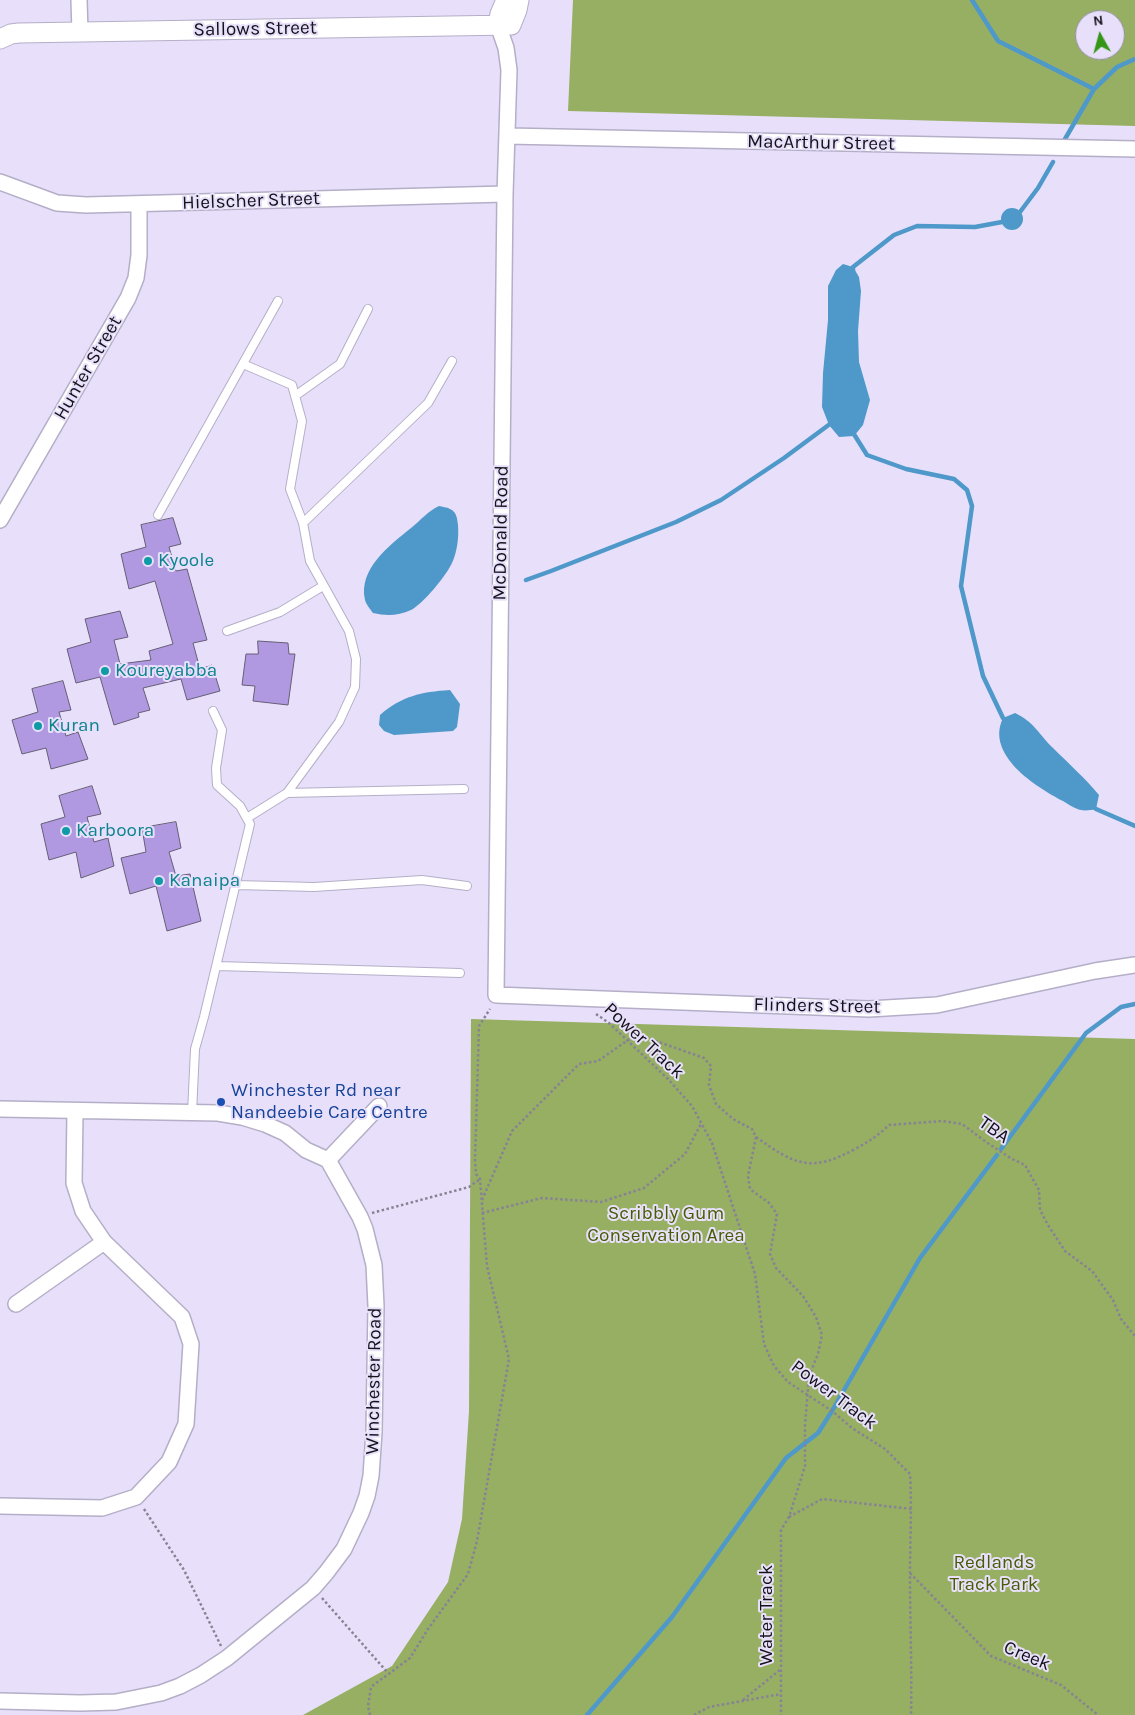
<!DOCTYPE html>
<style>
body{margin:0}
#map{position:relative;width:1135px;height:1715px;overflow:hidden;background:#e8e0fa;font-family:Karla,sans-serif}
canvas{display:block}
.north{position:absolute;left:1075px;top:10px;width:50px;height:50px;box-sizing:border-box;background:#e8e0fa;border:1px solid #938da0;border-radius:50%;rotate:353deg;font-size:14px;font-weight:700;line-height:20px;text-align:center;color:#131119}
.north::after{content:'';display:block;margin:auto;width:18px;height:22px;background:#349517;clip-path:polygon(50% 0,100% 100%,50% 72%,0 100%)}
</style>
<div id="map">
<canvas width="1135" height="1715"></canvas>
<div class="north">N</div>
</div>
<script>
const g = document.querySelector('canvas').getContext('2d');
g.lineJoin = 'round';
function fill(path, color) { g.fillStyle = color; g.fill(path, 'evenodd'); }
function strokePath(path, color, width, dash) { g.strokeStyle = color; g.lineWidth = width; g.lineCap = dash ? 'butt' : 'round'; g.setLineDash(dash || []); g.stroke(path); }
function label(font, color, halo, rows, align = 'center') {
  g.font = font + ' Karla,sans-serif'; g.lineWidth = 4; g.setLineDash([]); g.textBaseline = 'middle'; g.strokeStyle = halo; g.fillStyle = color; for (const [text, x, y, turn = 0] of rows) {
    g.save(); g.translate(x, y); g.rotate((+turn || 0) * Math.PI / 180); g.textAlign = isNaN(turn) ? turn : align; if (halo) g.strokeText(text, 0, 0); g.fillText(text, 0, 0); g.restore();
  }
}
fill(new Path2D(`
 M573 0H1135V126L568 111ZM1085 20H1115V50H1085Z
 M471 1019 1135 1039V1715H303L392 1666 448 1582 462 1519 469 1411Z`), '#96af63');
fill(new Path2D(`
 M1001 219a11 11 0 1 1 22 0a11 11 0 1 1-22 0Z
 M843 264 853 267 859 277 861 291 858 331 859 362 870 400 863 425 854 436 839 437 829 425 822 407 823 373 828 320V286L836 270Z
 M439 506C442 507 447 507 450 509 457 512 457 519 458 525 459 538 457 552 452 563 446 576 423 604 411 610 398 616 386 616 373 613 370 609 366 604 365 600 358 569 390 545 411 528 421 520 428 511 439 506Z
 M450 690 460 704 457 727 453 731 394 735 384 731 379 725 380 715C402 696 421 692 450 690Z
 M1015 713C1034 722 1038 733 1052 747 1068 763 1085 778 1099 795L1096 809C1092 810 1085 811 1081 810 1075 809 1068 804 1063 801 1036 787 985 755 1003 718Z`), '#4f98ca');
strokePath(new Path2D(`
 M972 0 998 41 1094 89
 M1065 139 1094 89 1117 67 1135 59
 M1017 214 1020 212 1038 188 1053 162
 M853 273V267L894 235 917 226 975 227 1002 222 1006 220
 M852 431 867 455 906 469 954 479 967 490 972 506 961 586 983 676 1003 718 1008 722
 M526 580 551 571 676 522 721 500 784 458 834 421
 M1093 807 1096 809 1135 826
 M1001 1149 1086 1033 1121 1007 1135 1004
 M587 1715 672 1617 786 1458 818 1433 832 1411 920 1258 997 1155`), '#4f98ca', 4.5);
const building = new Path2D(`
 M173 518 181 544 169 547 176 571 187 569 207 640 193 643 200 669 212 665 220 691 187 700 181 679 143 688 150 710 138 713 139 717 114 725 100 677 76 683 67 649 91 642 85 619 120 611 128 637 114 640 120 664 151 660 149 651 173 644 155 581 129 589 121 554 146 547 141 525Z
 M258 641 288 643 289 654H295L288 705 253 701 255 686 242 685 246 654H258Z
 M63 681 71 710 59 712 66 736 78 732 88 759 51 769 46 748 22 754 12 720 38 712 32 689Z
 M92 786 101 814 87 817 94 842 108 838 114 866 81 878 76 852 49 860 41 824 65 817 59 796Z
 M176 822 181 848 169 852 176 876 190 874 201 921 167 931 156 886 130 894 121 858 146 852 142 828Z`);
fill(building, '#b199e1');
strokePath(building, '#655e75', 1);
const service = new Path2D(`
 M243 364 292 385 302 421 290 489 303 523 310 561 349 631 356 659 355 687 339 722 287 793
 M295 396 340 364 368 309
 M158 515 278 301
 M303 523 428 403 452 361
 M227 631 280 612 323 586
 M247 818 287 793 464 789
 M236 885 314 887 422 880 467 886
 M217 966 460 973
 M192 1113 195 1049 204 1017 250 824 240 806 217 785 216 768 222 730 213 711`);
const minor = new Path2D(`
 M79 0 80 32
 M498 25 506 48 509 70 505 194 496 995 869 1009 937 1005 1095 971 1135 965
 M508 136 1135 149
 M0 182 57 203 86 205 505 194
 M0 520 128 298 136 278 139 255V205
 M0 1109 218 1113 242 1117 265 1124 285 1133 306 1150 328 1160 360 1217 365 1229 374 1265 376 1306 374 1432 371 1476 367 1496 361 1513 344 1549 326 1573 313 1588 227 1658 201 1675 180 1686 161 1693 116 1702 80 1703 0 1701
 M328 1160 379 1106
 M16 1304 104 1242
 M0 1506 102 1508 136 1497 169 1462 186 1424 191 1344 182 1317 104 1242 83 1211 74 1183 75 1111`);
const tertiary = new Path2D(`
 M498 25 500 14 506 0
 M0 39 11 34 19 33 511 25 517 10 519 0`);
strokePath(service, '#b5aec7', 10);
strokePath(minor, '#b5aec7', 18);
strokePath(tertiary, '#b5aec7', 21);
strokePath(new Path2D(`
 M596 1014 609 1023 668 1079 692 1106 712 1143 755 1274 764 1344 774 1366 788 1382 832 1411 852 1428 885 1449 910 1474C912 1508 910 1540 910 1574 910 1621 912 1668 911 1715
 M756 1137C795 1165 811 1173 855 1149 868 1142 879 1135 889 1125L942 1121 962 1124 986 1142 1012 1159 1025 1165 1039 1190 1040 1210 1048 1225 1065 1251 1092 1271 1113 1300 1121 1319 1135 1336
 M482 1200 512 1131 579 1064 598 1061 628 1040 639 1035 704 1058 711 1066 709 1085 716 1104 733 1119 752 1129 756 1137 748 1176 750 1189 769 1203 777 1214 770 1254 776 1268 803 1296 816 1317 822 1335 818 1354 809 1376 805 1426V1466L789 1517 781 1530V1715
 M372 1213 469 1187 480 1179
 M482 1213 542 1198 601 1202 644 1188 685 1154 701 1124
 M144 1509 184 1570 221 1646
 M789 1517 822 1499 912 1509
 M910 1573 991 1656 1061 1685 1098 1715
 M322 1598 388 1673
 M743 1700 781 1669
 M370 1715 368 1706 371 1687 410 1658 428 1629 468 1574 477 1541 509 1359 487 1266 480 1179 476 1174 475 1160 479 1026 490 1009
 M694 1715 709 1707 781 1694`), '#888394', 2.5, [2.5, 2.5]);
strokePath(service, '#fff', 8);
strokePath(minor, '#fff', 15);
strokePath(tertiary, '#fff', 19);
for (const [x, y, r, color] of [
 [148,561,5,"#0f9aa8"],
 [105,671,5,"#0f9aa8"],
 [38,726,5,"#0f9aa8"],
 [66,831,5,"#0f9aa8"],
 [159,881,5,"#0f9aa8"],
 [221,1102,5,"#1a4fb4"]
]) { const dot = new Path2D(); dot.arc(x, y, r, 0, 2 * Math.PI); g.fillStyle = color; g.fill(dot); strokePath(dot, '#e8e0fa', 2); }
label('19px', '#131119', '#e8e0fa', [
 ["Sallows Street",255,29,-1],
 ["MacArthur Street",821,143,1],
 ["Hielscher Street",251,201,-2],
 ["Hunter Street",88,368,-60],
 ["McDonald Road",501,533,-89],
 ["Flinders Street",817,1006,1],
 ["Power Track",644,1041,43],
 ["TBA",994,1130,35],
 ["Winchester Road",374,1381,-89],
 ["Power Track",834,1395,37],
 ["Water Track",767,1615,-90],
 ["Creek",1027,1656,23]
]);
label('19px', '#0d838f', '#e8e0fa', [
 ["Kyoole",158,561],
 ["Koureyabba",115,671],
 ["Kuran",48,726],
 ["Karboora",76,831],
 ["Kanaipa",169,881]
], 'left');
label('19px', '#164399', '#e8e0fa', [
 ["Winchester Rd near",231,1091],
 ["Nandeebie Care Centre",231,1113]
], 'left');
label('19px', '#475c02', '#e8e0fa', [
 ["Scribbly Gum",666,1214],
 ["Conservation Area",666,1236],
 ["Redlands",994,1563],
 ["Track Park",994,1585]
]);
</script>
